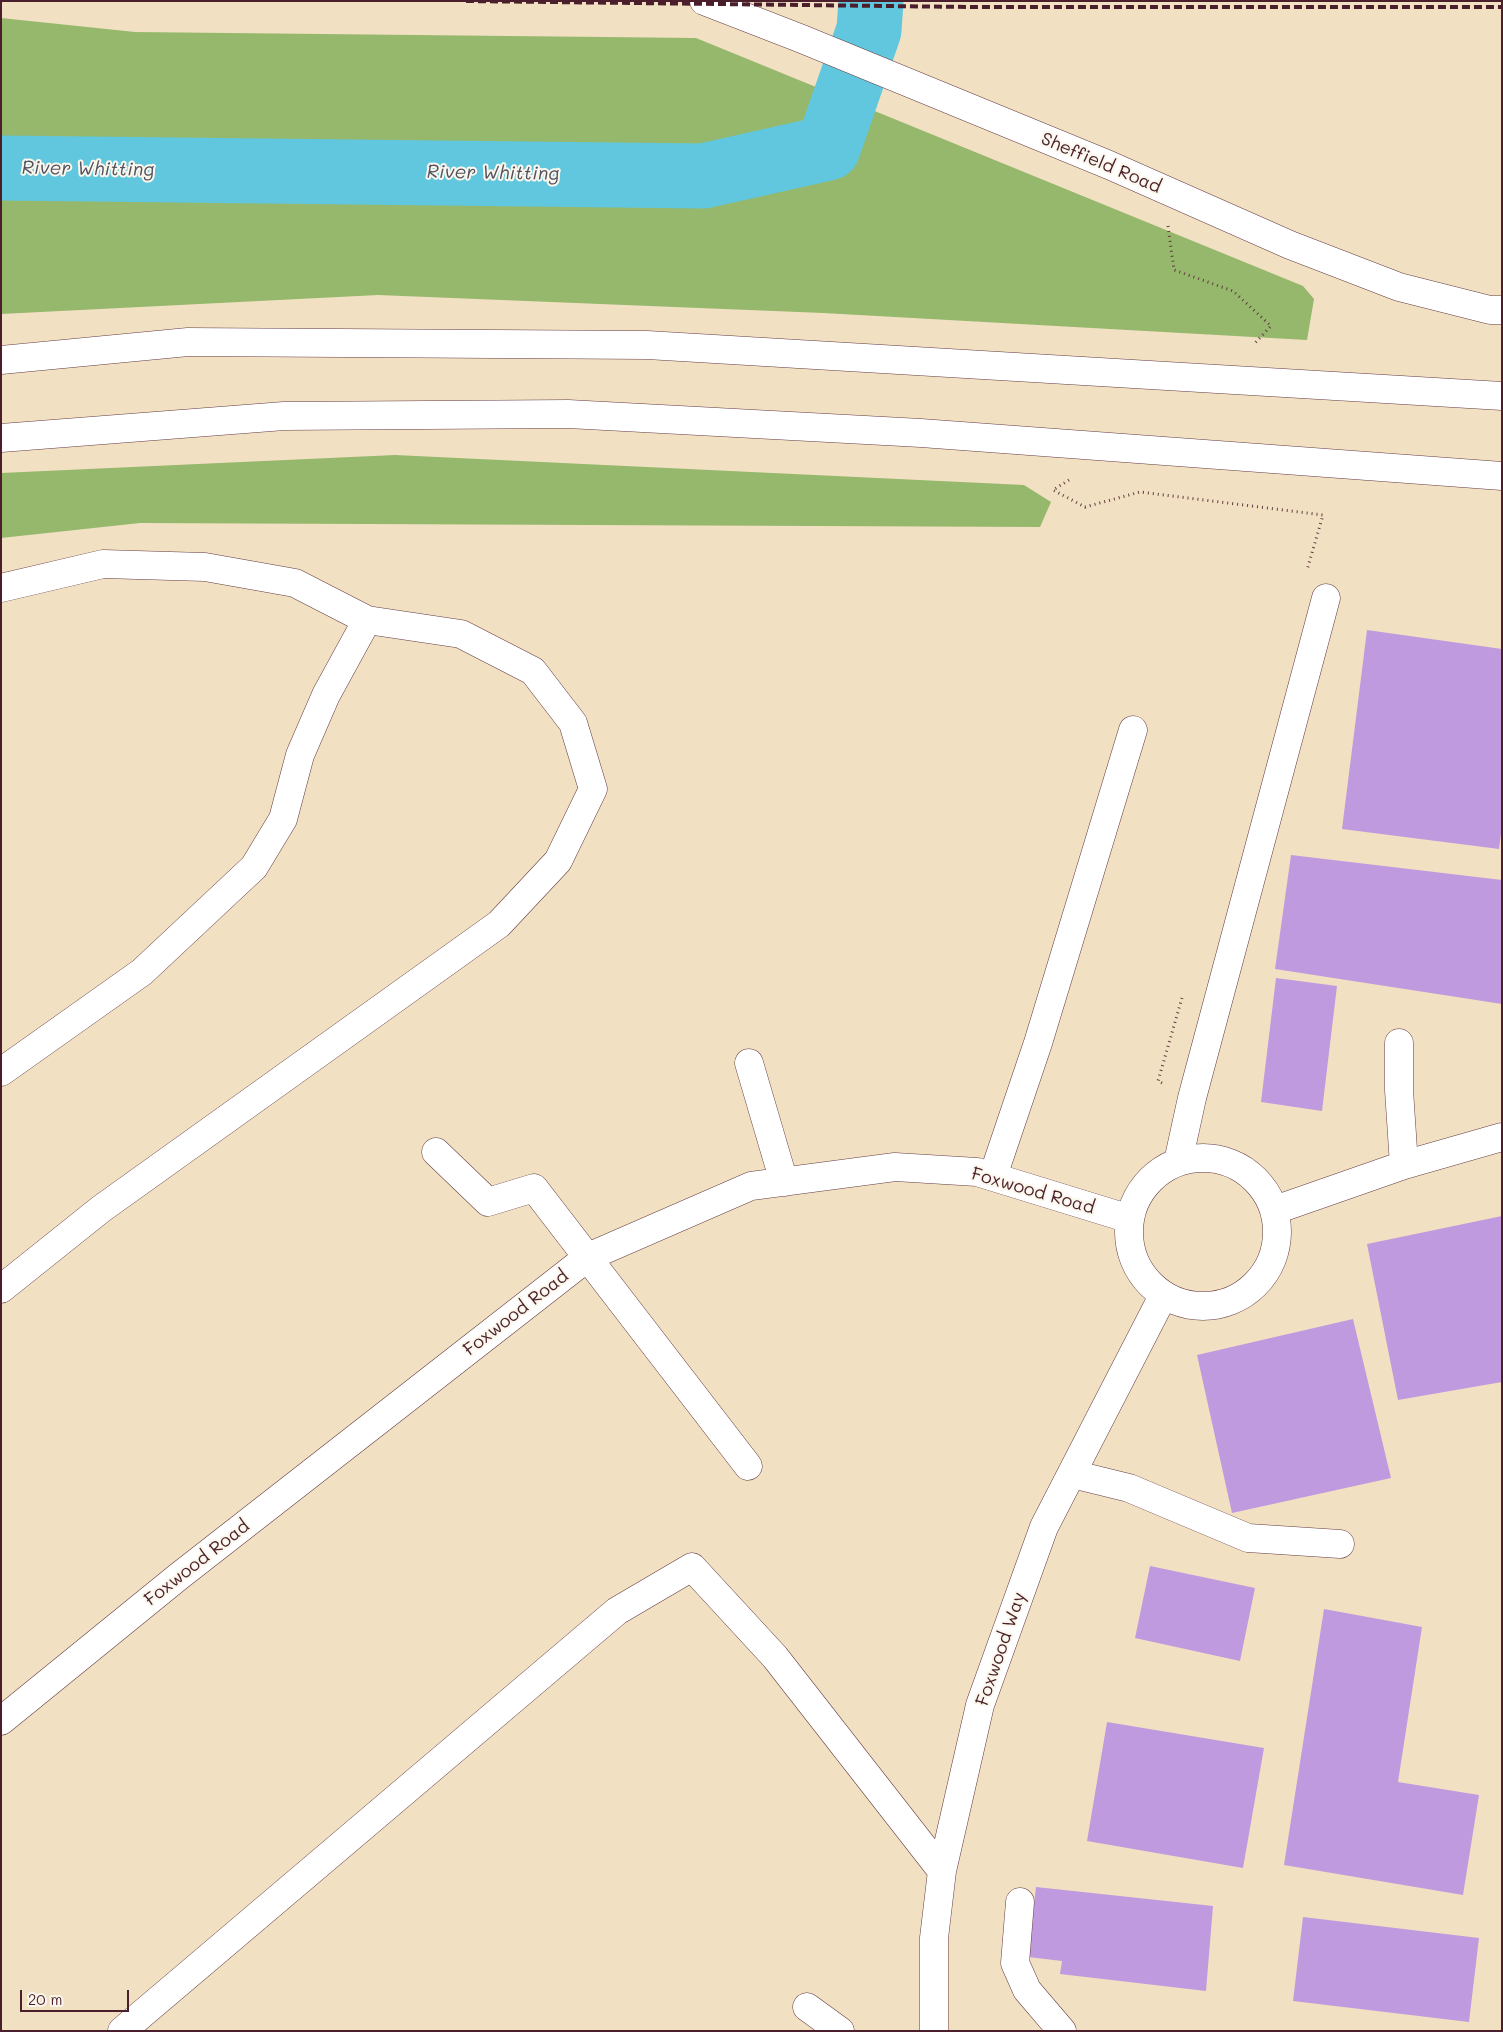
<!DOCTYPE html>
<style>
body{margin:0}
#map{position:relative;width:1503px;height:2032px;overflow:hidden;background:#f2e0c3;font-family:Mali,sans-serif}
canvas{display:block}
.frame{position:absolute;inset:0;border:2px solid #4a1f2b;pointer-events:none}
.scale{position:absolute;left:20px;top:1990px;width:109px;height:22px;box-sizing:border-box;border:2px solid #4a1f2b;border-top:0;padding-left:6px;font-size:15px;line-height:18px;white-space:nowrap;color:#4a1f2b;-webkit-text-stroke:4px #fbf7ec;paint-order:stroke}
</style>
<div id="map">
<canvas width="1503" height="2032"></canvas>
<div class="frame"></div>
<div class="scale">20 m</div>
</div>
<script>
const g = document.querySelector('canvas').getContext('2d');
g.lineJoin = 'round';
function fill(path, color) { g.fillStyle = color; g.fill(path, 'evenodd'); }
function strokePath(path, color, width, dash) { g.strokeStyle = color; g.lineWidth = width; g.lineCap = dash ? 'butt' : 'round'; g.setLineDash(dash || []); g.stroke(path); }
function label(font, color, halo, rows, align = 'center') {
  g.font = font + ' Mali,sans-serif'; g.lineWidth = 4; g.setLineDash([]); g.textBaseline = 'middle'; g.strokeStyle = halo; g.fillStyle = color; for (const [text, x, y, turn = 0] of rows) {
    g.save(); g.translate(x, y); g.rotate((+turn || 0) * Math.PI / 180); g.textAlign = isNaN(turn) ? turn : align; if (halo) g.strokeText(text, 0, 0); g.fillText(text, 0, 0); g.restore();
  }
}
fill(new Path2D(`
 M1 18 135 32 696 38 1303 286 1314 299 1307 340 823 313 378 295 1 314Z
 M395 455 1024 485 1051 502 1040 527 140 523 1 538V473Z`), '#95b86c');
strokePath(new Path2D(`
 M1 168 703 176 828 148 869 30 871 1`), '#61c7df', 65);
fill(new Path2D(`
 M1367 630 1502 649V826L1499 849 1342 829Z
 M1291 855 1502 880V1004L1275 969Z
 M1276 978 1337 986 1322 1111 1261 1102Z
 M1502 1216V1382L1398 1400 1367 1244Z
 M1353 1319 1391 1478 1232 1513 1197 1355Z
 M1150 1566 1255 1588 1240 1661 1135 1638Z
 M1324 1609 1422 1627 1398 1782 1479 1795 1463 1895 1284 1865Z
 M1107 1722 1264 1748 1243 1868 1087 1841Z
 M1036 1887 1213 1906 1206 1991 1060 1974 1062 1961 1028 1957Z
 M1303 1917 1479 1938 1469 2022 1293 2001Z`), '#c09ade');
const minor = new Path2D(`
 M1 588 103 564 205 567 295 583 367 620 461 634 533 671 573 723 593 789 558 861 499 924 101 1209 1 1289
 M1399 1043V1090L1404 1165
 M749 1063 784 1182
 M1 1072 142 972 254 867 283 819 300 755 326 695 367 620
 M436 1152 488 1202 534 1188 748 1466
 M1129 1232a74 74 0 1 1 148 0a74 74 0 1 1-148 0Z
 M1178 1162 1192 1098 1326 598
 M993 1176 1038 1043 1133 730
 M1275 1210 1404 1165 1502 1137
 M1072 1474 1129 1488 1248 1538 1340 1544
 M1 1721 178 1577 588 1257 751 1186 895 1167 977 1172 1130 1219
 M1020 1902 1015 1963 1027 1990 1062 2031
 M807 2007 840 2031
 M122 2031 617 1611 692 1567 775 1657 942 1871
 M934 2031V1938L942 1871 980 1705 1044 1527 1163 1296`);
const major = new Path2D(`
 M704 1 802 39 1109 165 1290 245 1399 287 1490 310H1502`);
const highway = new Path2D(`
 M1 360 188 342 647 345 1502 396
 M1 438 284 416 568 414 921 433 1502 476`);
strokePath(minor, '#633c42', 29);
strokePath(major, '#633c42', 29);
strokePath(highway, '#633c42', 29);
strokePath(new Path2D(`
 M1168 226 1174 270 1233 291 1271 326 1255 343
 M1069 480 1053 490 1085 507 1140 492 1323 515 1307 570
 M1162 1083 1158 1081 1182 998`), '#633c42', 3, [1, 4]);
strokePath(minor, '#fff', 28);
strokePath(major, '#fff', 28);
strokePath(highway, '#fff', 28);
strokePath(new Path2D(`
 M466 1 970 7H1502`), '#4a1f2b', 4, [8, 4]);
label('18px', '#4a1f2b', '#fbf7ec', [
 ["Sheffield Road",1101,163,23],
 ["Foxwood Road",1033,1191,16],
 ["Foxwood Road",516,1313,-38],
 ["Foxwood Road",197,1563,-38],
 ["Foxwood Way",1001,1649,-71]
]);
label('italic 19px', '#515161', '#fbf7ec', [
 ["River Whitting",88,169,1],
 ["River Whitting",493,173,1]
]);
</script>
